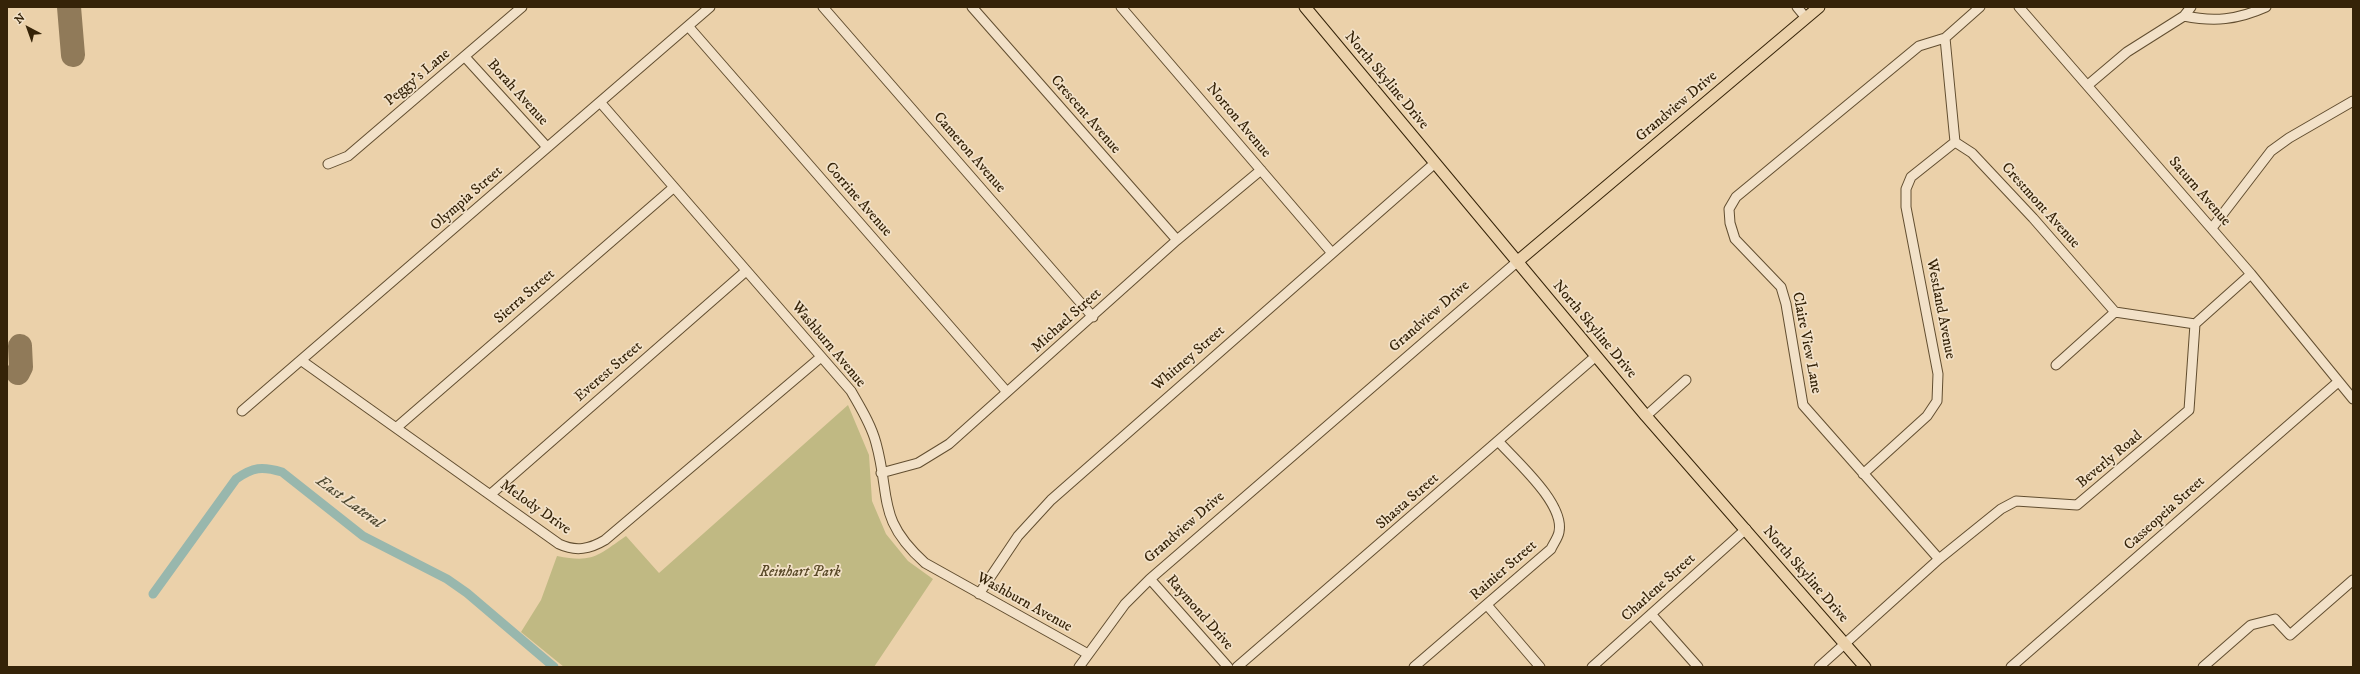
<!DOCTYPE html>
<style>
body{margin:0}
#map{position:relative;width:2360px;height:674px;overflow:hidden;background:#ebd1aa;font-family:"IM FELL DW Pica",serif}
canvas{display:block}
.frame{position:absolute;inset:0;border:8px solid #352308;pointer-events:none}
.north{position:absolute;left:8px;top:8px;width:40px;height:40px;-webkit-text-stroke:3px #f2e1c8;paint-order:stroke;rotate:319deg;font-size:11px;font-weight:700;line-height:16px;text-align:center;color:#352308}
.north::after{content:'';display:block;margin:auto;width:14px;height:18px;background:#352308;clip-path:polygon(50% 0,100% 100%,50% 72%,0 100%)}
</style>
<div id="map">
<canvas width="2360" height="674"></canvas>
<div class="frame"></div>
<div class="north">N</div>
</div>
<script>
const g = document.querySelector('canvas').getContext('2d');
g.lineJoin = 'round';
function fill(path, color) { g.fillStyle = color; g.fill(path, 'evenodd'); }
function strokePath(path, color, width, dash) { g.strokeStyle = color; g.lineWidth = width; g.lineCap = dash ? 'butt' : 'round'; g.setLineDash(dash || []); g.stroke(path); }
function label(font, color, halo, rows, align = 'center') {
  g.font = font + ' "IM FELL DW Pica",serif'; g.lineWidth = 3.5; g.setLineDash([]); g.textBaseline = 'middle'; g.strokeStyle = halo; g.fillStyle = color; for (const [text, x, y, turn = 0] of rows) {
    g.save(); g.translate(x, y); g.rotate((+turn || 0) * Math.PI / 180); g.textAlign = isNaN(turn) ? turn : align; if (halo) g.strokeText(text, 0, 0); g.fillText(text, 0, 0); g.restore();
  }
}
fill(new Path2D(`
 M848 405 869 455 872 501 886 534 908 561 933 579 874 667H564L521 632 541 600 557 556C593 563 597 556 626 536L659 573Z`), '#c0b983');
strokePath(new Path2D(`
 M153 594 236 479C253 467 262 466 282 472L363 536 447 579 467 593 554 667`), '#98b7ad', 9);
strokePath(new Path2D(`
 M69 7 73 55
 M18 373 21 367 20 346`), '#907a59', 24);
const minor = new Path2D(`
 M823 7 1093 317
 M972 7 1177 240
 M1121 7 1332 253
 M1797 7 1806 18
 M2019 7 2251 274 2353 399
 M2191 7 2184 16C2214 22 2237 20 2266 7
 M688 26 1007 392
 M1945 38 1955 142
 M465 57 547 147
 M2088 85 2127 52 2184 16
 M600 102 851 391C860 407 871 424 876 443 891 497 876 519 925 563L1088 654
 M1955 142 1972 153 2033 218 2115 312 2195 324
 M328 164 348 156 522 7
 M2212 228 2271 151 2289 138 2353 101
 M302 361 559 544C576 552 590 549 605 540L821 357
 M2056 365 2115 312
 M242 411 710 7
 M1646 416 1686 380
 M396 428 673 188
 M881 473 918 463 949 444 1177 240 1261 170
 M1863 474 1927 416 1937 401 1938 374 1906 207V189L1911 177 1955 142
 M491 494 746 271
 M1939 559 1803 405 1786 304 1781 287 1735 239 1730 223 1729 209 1736 197 1919 46 1945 38 1980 7
 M1150 579 1228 667
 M979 594 1018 536 1051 500 1435 163
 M1487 605 1540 667
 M1651 614 1698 667
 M1079 667 1125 604 1150 579 1518 261
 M1237 667 1596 356
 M1414 667 1551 549C1553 544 1558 538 1559 532 1565 504 1517 462 1499 442
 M1592 667 1746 529
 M1819 667 1939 559 2001 509 2016 501 2077 505 2189 410 2195 324 2251 274
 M2011 667 2338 382
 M2203 667 2251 625 2275 619 2290 635 2353 580`);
const major = new Path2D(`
 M1305 7 1646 416 1865 667
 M1518 261 1819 7`);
strokePath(minor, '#624e30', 11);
strokePath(major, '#352308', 13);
strokePath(minor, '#f2e1c8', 9);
strokePath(major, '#ebd1aa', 11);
label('15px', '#352308', '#f2e1c8', [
 ["Peggy's Lane",418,78,-40],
 ["North Skyline Drive",1386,81,50],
 ["Borah Avenue",517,93,48],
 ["Grandview Drive",1677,107,-40],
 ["Crescent Avenue",1085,115,49],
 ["Norton Avenue",1238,121,50],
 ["Cameron Avenue",969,153,49],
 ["Saturn Avenue",2199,192,49],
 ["Olympia Street",467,199,-41],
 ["Corrine Avenue",858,200,49],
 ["Crestmont Avenue",2040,206,48],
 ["Sierra Street",525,297,-41],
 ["Westland Avenue",1940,309,79],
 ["Grandview Drive",1430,317,-41],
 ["Michael Street",1067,321,-42],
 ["North Skyline Drive",1594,330,50],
 ["Claire View Lane",1806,343,79],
 ["Washburn Avenue",828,345,50],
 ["Whitney Street",1189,359,-41],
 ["Everest Street",609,372,-41],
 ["Beverly Road",2110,460,-40],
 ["Shasta Street",1408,502,-41],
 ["Melody Drive",535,508,35],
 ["Casseopeia Street",2165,514,-42],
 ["Grandview Drive",1185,528,-41],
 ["Rainier Street",1504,571,-41],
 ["North Skyline Drive",1805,575,49],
 ["Charlene Street",1659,588,-42],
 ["Washburn Avenue",1024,603,29],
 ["Raymond Drive",1199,613,49]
]);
label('italic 15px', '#584827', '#f2e1c8', [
 ["Reinhart Park",800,573]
]);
label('italic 16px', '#4e4831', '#f2e1c8', [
 ["East Lateral",349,503,36]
]);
</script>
